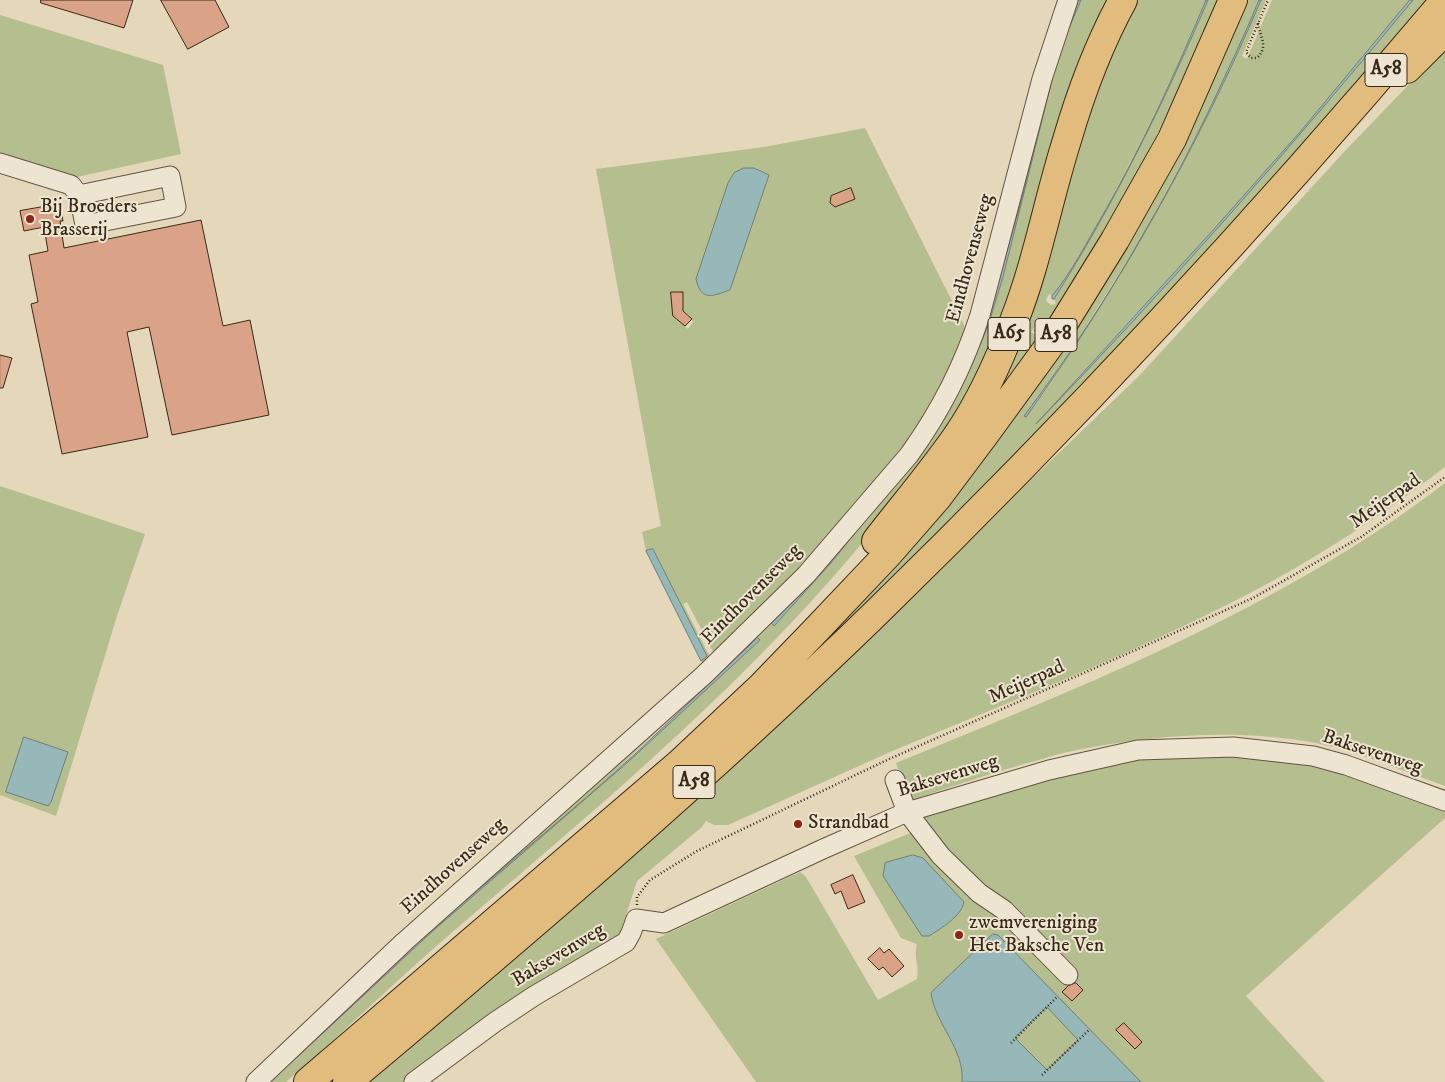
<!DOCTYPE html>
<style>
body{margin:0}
canvas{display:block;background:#e4d7ba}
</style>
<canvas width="1445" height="1082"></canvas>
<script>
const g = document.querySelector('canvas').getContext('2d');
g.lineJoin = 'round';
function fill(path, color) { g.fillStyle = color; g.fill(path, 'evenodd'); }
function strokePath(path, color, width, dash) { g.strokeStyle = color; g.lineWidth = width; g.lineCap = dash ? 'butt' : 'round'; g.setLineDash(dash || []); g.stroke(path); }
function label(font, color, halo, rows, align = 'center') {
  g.font = font + ' "IM FELL DW Pica",serif'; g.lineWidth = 4; g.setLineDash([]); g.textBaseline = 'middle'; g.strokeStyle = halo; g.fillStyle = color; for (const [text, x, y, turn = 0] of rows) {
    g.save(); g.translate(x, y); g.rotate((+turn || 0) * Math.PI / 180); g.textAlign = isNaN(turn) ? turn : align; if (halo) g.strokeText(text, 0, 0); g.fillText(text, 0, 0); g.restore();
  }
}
fill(new Path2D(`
 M1062 0H1064L1040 67 1026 124 986 276 969 327 952 368 924 416 902 447 858 503 803 570 717 659 687 602 683 604 713 663 600 769 416 927 251 1082H245L423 913 536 819 680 691 704 666 701 661 707 656 653 549 646 551 642 532 661 526 596 169 764 147 865 128 965 327 985 272 1038 67 1044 46ZM744 168H754L769 175 730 290C713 296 701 302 696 279L728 183 734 173ZM850 188 855 199 834 207 830 202V196ZM671 292H683V311L690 316 693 322 688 329 673 316Z
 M1071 0H1079L1058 50 1024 191 990 310 972 359 935 424 902 470 820 570 771 624 774 626 831 563 908 467 943 417 972 364 988 326 1003 277 1059 52 1081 0H1112C1044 122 1040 267 974 388 947 438 912 481 877 525 756 675 608 799 463 923 403 974 346 1030 286 1082H261L433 921 604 773 722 663 760 625 814 567 909 449 948 390 961 365 975 331 1015 193 1049 60ZM757 638 759 640 628 762 435 929 295 1059 432 929 588 796Z
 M1129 0H1206C1164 100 1116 195 1060 288L1052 296 1049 294 1046 300 1047 302 1051 305 1056 304 1054 299C1114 204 1164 104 1208 0H1220L1182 86 1117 212 1040 336 1033 331 1039 321 1031 332 1039 337 1009 381 967 430 1066 161Z
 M1243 0H1259L1244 36 1205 118 1142 237 1081 334 1025 417C1048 390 1066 359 1085 330 1154 226 1212 115 1261 0H1266L1242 56 1247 59 1272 0H1411L1300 132 1214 229 1036 423 1196 252 1339 89 1413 0H1434L1309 146 908 569 555 893 331 1082H323L963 478Z
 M0 15 163 65 181 154 77 177 0 156Z
 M1445 47V467C1384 514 1320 556 1252 592 1135 653 1012 701 890 752 836 776 782 801 728 825H714L706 821 702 827 637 881 617 943 406 1082H365L1013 497 1139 376 1344 152Z
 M1445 483V786C1403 771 1360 752 1316 743 1235 728 1152 735 1072 751 1056 754 1040 760 1024 764 986 775 947 788 909 801L896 763C1086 685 1281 609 1445 483Z
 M0 486 145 534 117 616 56 816 0 795Z
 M1151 755 1284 756 1445 804V818L1246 996 1325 1082H756L656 939 800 872 806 877 878 1000 917 979C920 965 913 959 917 944L901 938 854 856 925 827 918 817 1010 786Z`), '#b5be8f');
const water = new Path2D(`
 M1079 0H1081L1059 52 1003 277 988 326 972 364 960 389 908 467 831 563 774 626 771 623 804 589 902 470 998 283 1024 191 1056 57Z
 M1206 0H1208C1163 105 1115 202 1054 299H1052V296C1072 272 1086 243 1102 216 1142 146 1175 74 1206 0Z
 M1259 0H1261C1198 148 1119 287 1026 417L1024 416C1097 319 1159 213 1212 104 1228 69 1245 35 1259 0Z
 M1410 0H1413C1293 146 1167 288 1036 424L1214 229 1300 132Z
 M744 168H754L769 175 730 290C713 296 701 302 696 279L728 183 734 173Z
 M653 549 707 656 701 661 646 551Z
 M758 638 760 640 628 762 435 929 295 1059 294 1058 432 929 588 796 636 753Z
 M24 737 68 752 51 802 48 806 6 792Z
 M913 855 923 858 964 902C962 916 940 929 929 936H922L883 876 885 863Z
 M993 934 998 935 1141 1082H962C965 1049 935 1024 931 993ZM1047 1007 1078 1040 1047 1070 1015 1038Z`);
fill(water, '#97b8b8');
strokePath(water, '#717f78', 1);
const building = new Path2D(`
 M41 0H133L124 28 41 3Z
 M161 0H215L229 27 188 49Z
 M851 188 855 199 835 207 830 203 831 196Z
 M60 204 63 221H60L64 248 201 220 223 326 250 320 269 415 172 435 149 327 127 332 148 437 62 454 31 304 38 302 29 255 48 251 44 227 24 231 20 211Z
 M671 292H683V311L692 319 685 326 673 316Z
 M0 355 12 358 3 388H0Z
 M853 875 865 902 848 909 841 891 835 894 831 885Z
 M880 948 884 953 889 949 904 966 892 977 883 967 879 970 868 959Z
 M1076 983 1083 990 1072 1001 1062 992 1068 986Z
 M1124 1023 1142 1042 1135 1049 1116 1030Z`);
fill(building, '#daa286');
strokePath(building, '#392917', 1);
const minor = new Path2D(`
 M0 163 71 185 79 195 85 225 176 207 170 176 79 195
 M895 780 907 812 941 856 979 893 1004 910 1068 975
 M256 1082 404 942 704 675 806 575 909 455C940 412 964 365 980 315L1042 79 1068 0
 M414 1082 495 1022 534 996 626 942 631 933 636 919 664 923 823 849 907 812 1049 770 1138 750 1233 747 1313 756 1346 765 1445 801`);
const highway = new Path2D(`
 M1407 69 1445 31
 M876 541C903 506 932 472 957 436 981 401 999 361 1014 321 1037 263 1048 200 1067 140 1081 92 1099 44 1123 0
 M308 1082 679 764 761 687 817 629 889 553 937 498 985 434 1052 342 1115 240 1172 139 1233 0
 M347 1082C527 931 706 778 875 614 1075 419 1265 214 1445 0`);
strokePath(minor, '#645440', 21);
strokePath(highway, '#392917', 30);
strokePath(new Path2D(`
 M1258 23C1260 38 1269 46 1257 58H1251L1246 52 1268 0
 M637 905V897L650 880 697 851 887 760 1253 598 1361 537 1445 477
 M1011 1043 1057 997
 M1042 1075 1090 1029`), '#392917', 2.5, [1, 2.5]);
strokePath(minor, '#ede5d2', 19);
strokePath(highway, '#e2bc7d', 28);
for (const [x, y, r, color] of [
 [30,219,5,"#8f2418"],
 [798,824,5,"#8f2418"],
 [959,935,5,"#8f2418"]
]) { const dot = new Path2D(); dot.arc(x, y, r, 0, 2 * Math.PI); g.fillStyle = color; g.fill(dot); strokePath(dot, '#ede5d2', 2); }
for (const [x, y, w] of [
 [1386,70,42],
 [1009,334,42],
 [1056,335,42],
 [694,782,42]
]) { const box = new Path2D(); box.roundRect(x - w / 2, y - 16.5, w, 33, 4); g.fillStyle = '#ede5d2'; g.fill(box); strokePath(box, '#392917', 1); }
label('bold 19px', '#392917', null, [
 ["A58",1386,70],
 ["A65",1009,334],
 ["A58",1056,335],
 ["A58",694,782]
]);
label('20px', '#392917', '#ede5d2', [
 ["Bij Broeders",40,208],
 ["Brasserij",40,231],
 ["Strandbad",808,824],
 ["zwemvereniging",969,924],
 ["Het Baksche Ven",969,947]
], 'left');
label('20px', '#392917', '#ede5d2', [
 ["Eindhovenseweg",971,259,-75],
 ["Meijerpad",1386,502,-35],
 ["Eindhovenseweg",752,595,-45],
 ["Meijerpad",1027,683,-24],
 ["Baksevenweg",1372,753,18],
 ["Baksevenweg",948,777,-17],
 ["Eindhovenseweg",454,867,-42],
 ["Baksevenweg",559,956,-31]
]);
</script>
